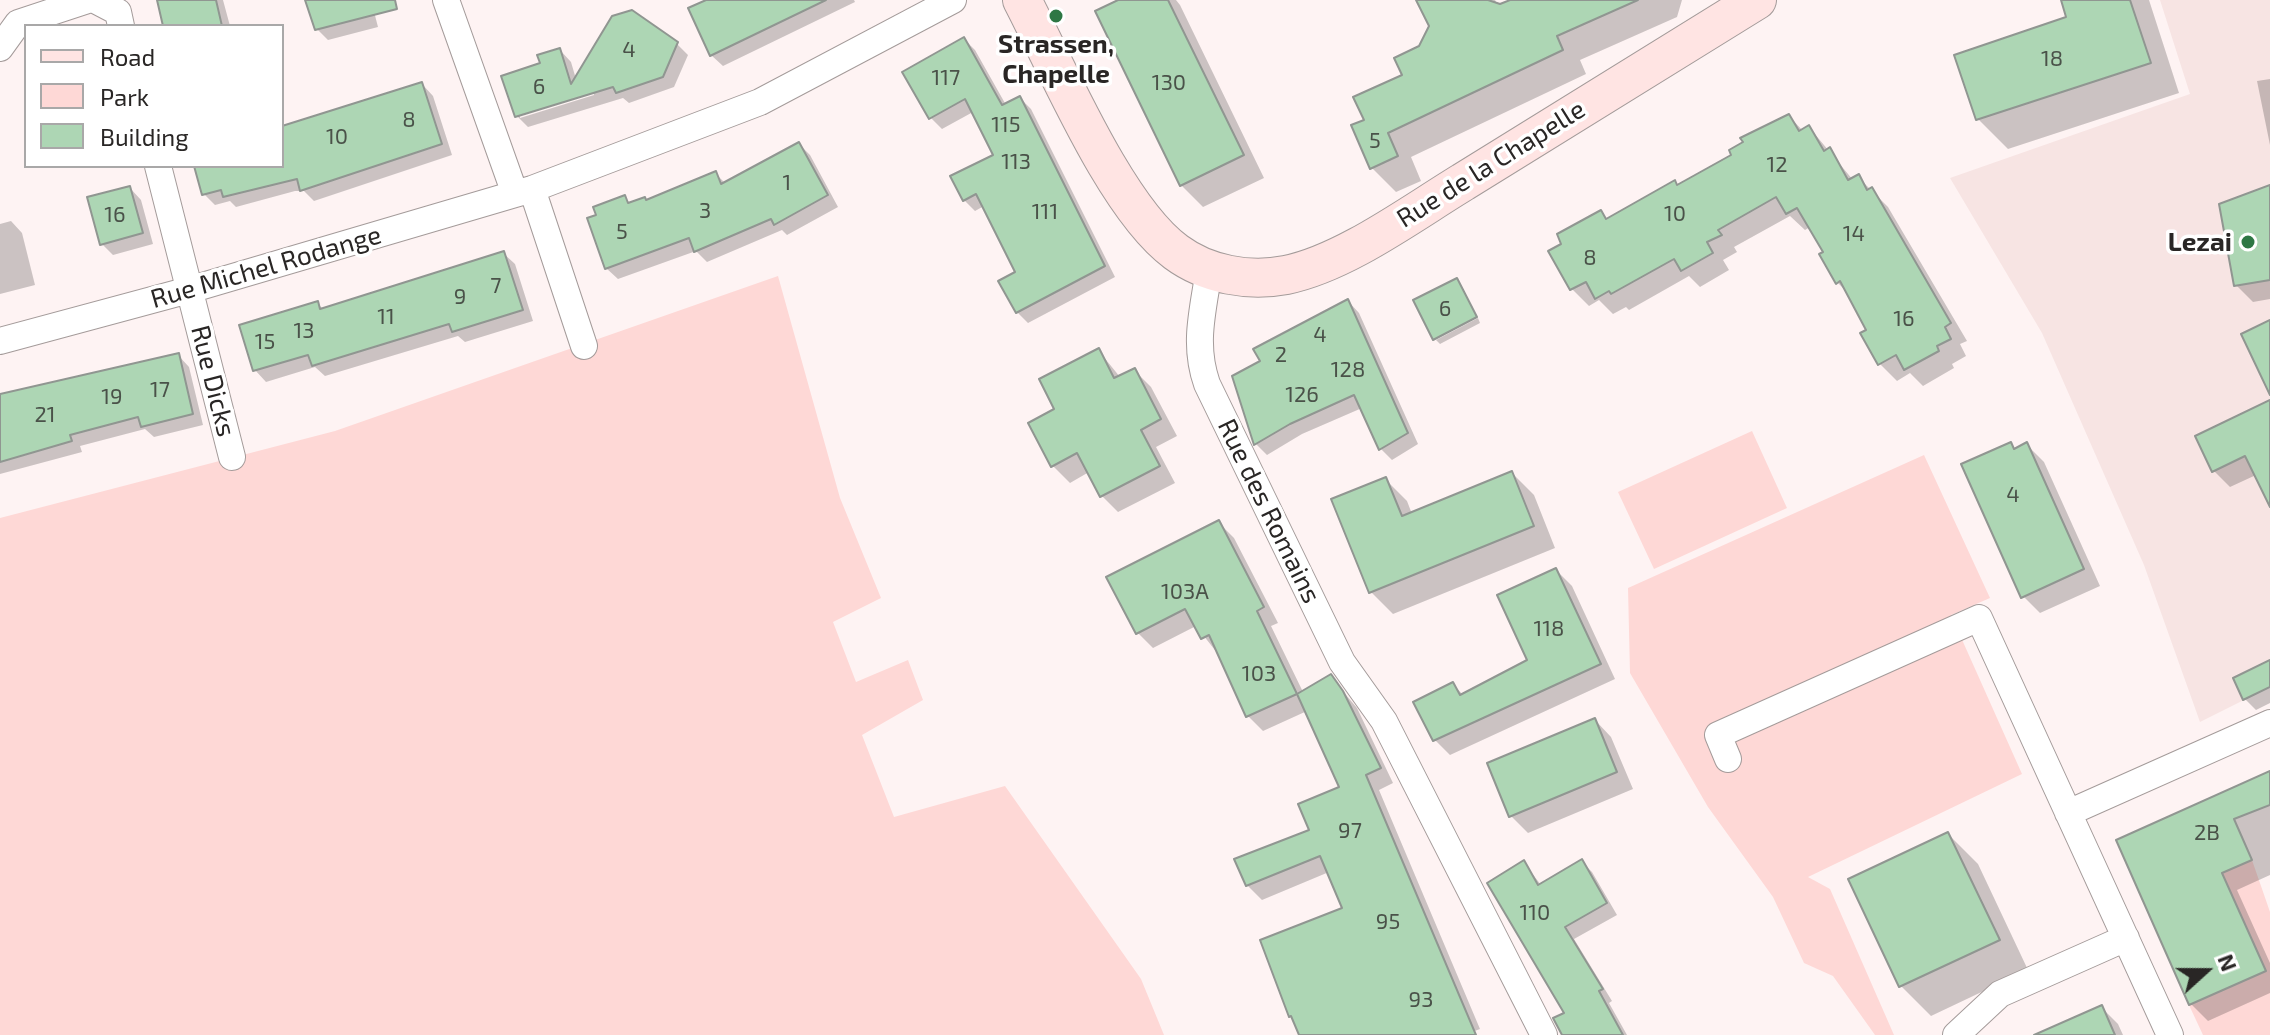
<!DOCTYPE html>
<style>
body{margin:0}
#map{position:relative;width:2270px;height:1035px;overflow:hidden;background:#fef3f3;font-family:"Exo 2",sans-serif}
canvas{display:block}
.legend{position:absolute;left:24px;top:24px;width:260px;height:144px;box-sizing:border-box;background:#fff;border:2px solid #a9a8a8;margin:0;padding:10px 14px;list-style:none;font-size:24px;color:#292625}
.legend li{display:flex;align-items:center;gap:16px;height:40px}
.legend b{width:40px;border:2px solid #a9a8a8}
.north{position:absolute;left:2166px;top:931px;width:80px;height:80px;-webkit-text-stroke:6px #fff;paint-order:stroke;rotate:69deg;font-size:22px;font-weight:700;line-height:32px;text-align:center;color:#292625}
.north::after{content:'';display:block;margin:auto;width:28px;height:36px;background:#292625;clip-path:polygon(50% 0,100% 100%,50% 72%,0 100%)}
</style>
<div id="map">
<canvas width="2270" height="1035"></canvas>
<ul class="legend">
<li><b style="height:10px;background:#ffe4e3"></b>Road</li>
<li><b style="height:22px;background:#fed8d6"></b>Park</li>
<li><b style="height:22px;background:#add6b4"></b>Building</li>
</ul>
<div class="north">N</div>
</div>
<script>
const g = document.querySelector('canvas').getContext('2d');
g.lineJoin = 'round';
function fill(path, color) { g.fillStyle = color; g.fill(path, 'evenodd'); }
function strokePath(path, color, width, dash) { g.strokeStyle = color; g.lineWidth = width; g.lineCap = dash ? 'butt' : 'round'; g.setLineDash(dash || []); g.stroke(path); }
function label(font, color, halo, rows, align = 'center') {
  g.font = font + ' "Exo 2",sans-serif'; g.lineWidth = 7; g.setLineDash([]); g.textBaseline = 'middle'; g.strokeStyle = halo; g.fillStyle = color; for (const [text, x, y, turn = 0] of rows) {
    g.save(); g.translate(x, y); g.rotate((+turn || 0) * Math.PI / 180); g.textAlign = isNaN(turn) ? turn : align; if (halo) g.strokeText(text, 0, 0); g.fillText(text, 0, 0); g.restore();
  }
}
fill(new Path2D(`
 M2160 0H2270V687L2200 722 2144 565 2042 333 1950 178 2190 94Z`), '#f7e4e3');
fill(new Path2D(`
 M778 276 840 498 881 598 833 622 856 682 908 660 923 700 862 735 894 817 1005 786 1141 979 1164 1035H0V518L335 431Z
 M1752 431 1787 508 1654 569 1618 492Z
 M1924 455 1990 598 1951 615 2022 774 1808 877 1830 889 1894 1035H1875L1833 976 1804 963 1773 897 1708 807 1630 673 1628 588Z
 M2252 860 2270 912V1035H2203L2189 1005 2266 971 2222 873Z`), '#fed8d6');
fill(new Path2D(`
 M159 0H223L230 26H165Z
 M312 0H371L378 27 328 40 316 28Z
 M711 0H854L855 2 723 66 711 55Z
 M1122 0H1176L1180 5 1264 178 1203 207 1181 185Z
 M1419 0H1495L1499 7 1514 0H1682L1677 17 1580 60 1586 74 1411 157 1421 181 1396 192 1372 168 1366 121 1405 76 1431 26Z
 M2063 0H2149L2179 93 2008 149 1978 119 2069 19Z
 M964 39 975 50 1006 105 1020 98 1031 109 1115 277 1028 323 1017 312 1018 273 984 206 975 211 964 200 995 156 973 112 942 129 931 118Z
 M676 43 688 55 674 87 629 103 623 98 528 127 517 116 543 65 560 50 571 62 576 79ZM593 91 594 95 520 118V113Z
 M2270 79V145L2257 81Z
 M422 84 433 96 452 155 314 201 304 191H295L236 207 230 201 215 205 204 194 196 166H282V129Z
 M1789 116 1803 131 1809 127 1853 180 1858 177 1888 207 1967 341 1960 344 1966 356 1952 364 1954 368 1923 386 1910 373 1897 381 1880 364 1868 331 1849 294 1837 282 1810 227 1805 230 1790 216 1734 247 1737 252 1723 260 1729 270 1700 287 1689 276 1629 310 1626 307 1613 314 1599 300 1589 306 1572 289 1551 252 1601 212 1608 220 1678 187 1734 156Z
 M799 144 810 155 838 207 787 235 782 230 707 262 696 251 618 279 606 268 624 197 631 204 647 202 716 174 726 184Z
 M2270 187V299L2253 302 2236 285Z
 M130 188 141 200 153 244 113 255 102 244Z
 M11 221 22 233 35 285 0 294V224Z
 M503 253 515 264 533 321 465 342 458 336 325 376 315 367 266 382 255 370 317 303 324 310Z
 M1348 301 1359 313 1418 444 1392 460 1381 449 1362 408 1302 434 1267 455 1256 444 1263 362Z
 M1478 318 1480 323 1440 344 1436 340Z
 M1098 350 1120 377 1134 370 1151 387 1177 436 1156 447 1175 483 1118 512 1101 495 1089 472 1070 483 1053 466 1057 410Z
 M178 355 189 367 203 425 154 437 145 429 80 446 82 452 0 474V396Z
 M2270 402V502L2256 475 2230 487 2214 471 2198 437Z
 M2011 444 2016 450 2027 445 2044 462 2100 586 2040 613 2023 596Z
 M1512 473 1534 495 1555 548 1393 614 1371 592 1333 500 1385 479 1407 501 1412 514Z
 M1218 522 1234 538 1278 623 1271 626 1303 692 1330 676 1357 708 1393 783 1379 790 1480 1029 1464 1035H1300L1345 909 1329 872 1262 900 1247 885 1312 831 1341 788 1307 711 1263 731 1247 715 1218 654 1196 626 1153 648 1138 633Z
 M1556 570 1572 586 1615 679 1450 755 1435 740 1453 684 1463 695 1529 661Z
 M2270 662V703L2256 710 2245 699Z
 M1595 720 1611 737 1633 789 1528 833 1511 816 1489 764Z
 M2270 771V875L2237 890 2270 963V993L2208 1021 2191 1004 2118 841Z
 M1948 834 1978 864 2028 970 1931 1016 1901 986Z
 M1581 861 1592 872 1617 915 1574 939 1612 1001 1609 1003 1627 1035H1565L1566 1014 1524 863 1541 885Z
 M2101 1007 2118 1024 2123 1035H2039Z`), '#0003');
const building = new Path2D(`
 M157 0H216L222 26H163Z
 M305 0H395L397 9 315 30Z
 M706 0H826L710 56 688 8Z
 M1118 0H1168L1244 155 1180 186 1095 11Z
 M1416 0H1488L1500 4 1510 0H1638L1557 36 1563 50 1388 133 1398 156 1370 169 1351 125 1364 120 1353 97 1402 75 1394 58 1419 46 1429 26Z
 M2061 0H2130L2151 63 1976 120 1954 55 2066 17Z
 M632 10 678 42 663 77 616 93 613 87 515 117 501 76 540 63 537 55 560 48 571 84 612 16Z
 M964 37 1002 105 1020 96 1105 266 1016 313 998 281 1015 272 976 194 963 201 950 176 993 155 965 99 929 119 902 72Z
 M422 82 442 144 300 191 297 179 223 197 221 190 202 195 194 166H282V126Z
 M1789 114 1799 131 1809 125 1824 151 1830 147 1848 180 1859 174 1867 190 1872 187 1951 323 1945 327 1951 339 1937 346 1939 351 1904 370 1896 355 1878 365 1860 333 1866 330 1840 281 1836 284 1819 254 1823 252 1797 208 1786 214 1776 197 1718 230 1722 235 1707 242 1713 253 1681 271 1674 259 1611 294 1609 291 1595 299 1586 282 1570 290 1548 251 1561 244 1557 234 1601 210 1606 219 1675 180 1677 185 1731 155 1729 150 1743 142 1740 138Z
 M799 142 828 195 774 225 771 219 694 252 689 238 605 269 587 218 596 215 593 207 625 195 628 203 645 197 646 200 716 171 721 184Z
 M2270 185V280L2234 286 2219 204Z
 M130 186 143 233 100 245 87 197Z
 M504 251 523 310 452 332 449 324 312 366 308 355 253 371 239 325 318 301 320 309Z
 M1457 278 1477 317 1433 340 1413 300Z
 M1348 299 1408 433 1379 450 1354 395 1290 424 1254 445 1232 376 1260 361 1253 349Z
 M2270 320V395L2241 334Z
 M1099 348 1114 378 1135 368 1161 419 1141 430 1160 466 1100 497 1077 453 1051 467 1028 423 1054 409 1039 379Z
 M179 353 193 414 141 427 138 417 70 435 72 441 0 462V394Z
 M2270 400V507L2245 456 2212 472 2195 436Z
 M2011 442 2014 449 2027 442 2084 569 2021 598 1961 464Z
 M1512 471 1534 526 1369 593 1331 499 1386 477 1402 516Z
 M1219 520 1264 607 1257 611 1297 694 1246 717 1209 635 1201 639 1185 609 1136 634 1106 577Z
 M1556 568 1601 664 1433 741 1413 702 1453 682 1460 695 1527 660 1497 595Z
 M2270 660V687L2243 700 2233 678Z
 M1331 674 1343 691 1381 768 1366 775 1476 1035H1299L1291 1016 1289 1017 1260 940 1342 908 1320 856 1246 886 1234 859 1309 830 1298 804 1339 787 1297 694Z
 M1595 718 1617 772 1509 817 1487 763Z
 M2270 771V805L2234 819 2252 860 2222 873 2266 971 2189 1005 2116 840Z
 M1948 832 2000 940 1899 987 1848 879Z
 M1582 859 1607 903 1565 927 1603 989 1599 991 1623 1035H1562L1553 1018 1564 1013 1487 883 1524 860 1538 885Z
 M2102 1005 2115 1035H2034Z`);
fill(building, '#add6b4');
strokePath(building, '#909691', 2);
const minor = new Path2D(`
 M95 0 118 12 121 26
 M446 0 515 194
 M0 48 18 23 88 0
 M158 166 232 457
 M532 189 584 346
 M1209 270C1203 311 1193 344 1207 384L1342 662 1384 721 1544 1035
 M0 341 189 290 532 189 760 102 953 0
 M1728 759 1718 735 1979 618 2170 1035
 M2068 813 2270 723
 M1956 1035 2000 994 2126 938`);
const secondary = new Path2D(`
 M1022 0C1058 69 1116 208 1176 252 1207 275 1249 282 1286 275 1345 263 1412 213 1463 182 1561 121 1659 60 1757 0`);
strokePath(minor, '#a49b9a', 28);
strokePath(secondary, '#a49b9a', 40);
strokePath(minor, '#fff', 26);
strokePath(secondary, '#ffe4e3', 38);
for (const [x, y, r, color] of [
 [1056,16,8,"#2e7744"],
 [2248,242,8,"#2e7744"]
]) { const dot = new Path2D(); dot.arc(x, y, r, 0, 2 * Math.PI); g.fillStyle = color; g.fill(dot); strokePath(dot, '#fff', 3); }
label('22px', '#4a5249', null, [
 ["4",629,50],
 ["18",2052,59],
 ["117",946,78],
 ["130",1169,83],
 ["6",539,87],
 ["8",409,120],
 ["115",1006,125],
 ["10",337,137],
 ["5",1375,141],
 ["113",1016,162],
 ["12",1777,165],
 ["1",787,183],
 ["3",705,211],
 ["111",1045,212],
 ["10",1675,214],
 ["16",115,215],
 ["5",622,232],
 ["14",1854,234],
 ["8",1590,258],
 ["7",496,286],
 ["9",460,297],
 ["6",1445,309],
 ["11",386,317],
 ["16",1904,319],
 ["13",304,331],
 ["4",1320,335],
 ["15",265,342],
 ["2",1281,355],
 ["128",1348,370],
 ["17",160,390],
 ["126",1302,395],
 ["19",112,397],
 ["21",45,415],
 ["4",2013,495],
 ["103A",1185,592],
 ["118",1549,629],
 ["103",1259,674],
 ["97",1350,831],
 ["2B",2207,833],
 ["110",1535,913],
 ["95",1388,922],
 ["93",1421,1000]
]);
label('bold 26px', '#292625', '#fff', [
 ["Strassen,",1056,44],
 ["Chapelle",1056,74],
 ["Lezai",2232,242,"right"]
]);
label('26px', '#292625', '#fff', [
 ["Rue de la Chapelle",1491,164,-32],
 ["Rue Michel Rodange",266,267,-16],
 ["Rue Dicks",213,381,76],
 ["Rue des Romains",1269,511,64]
]);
</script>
